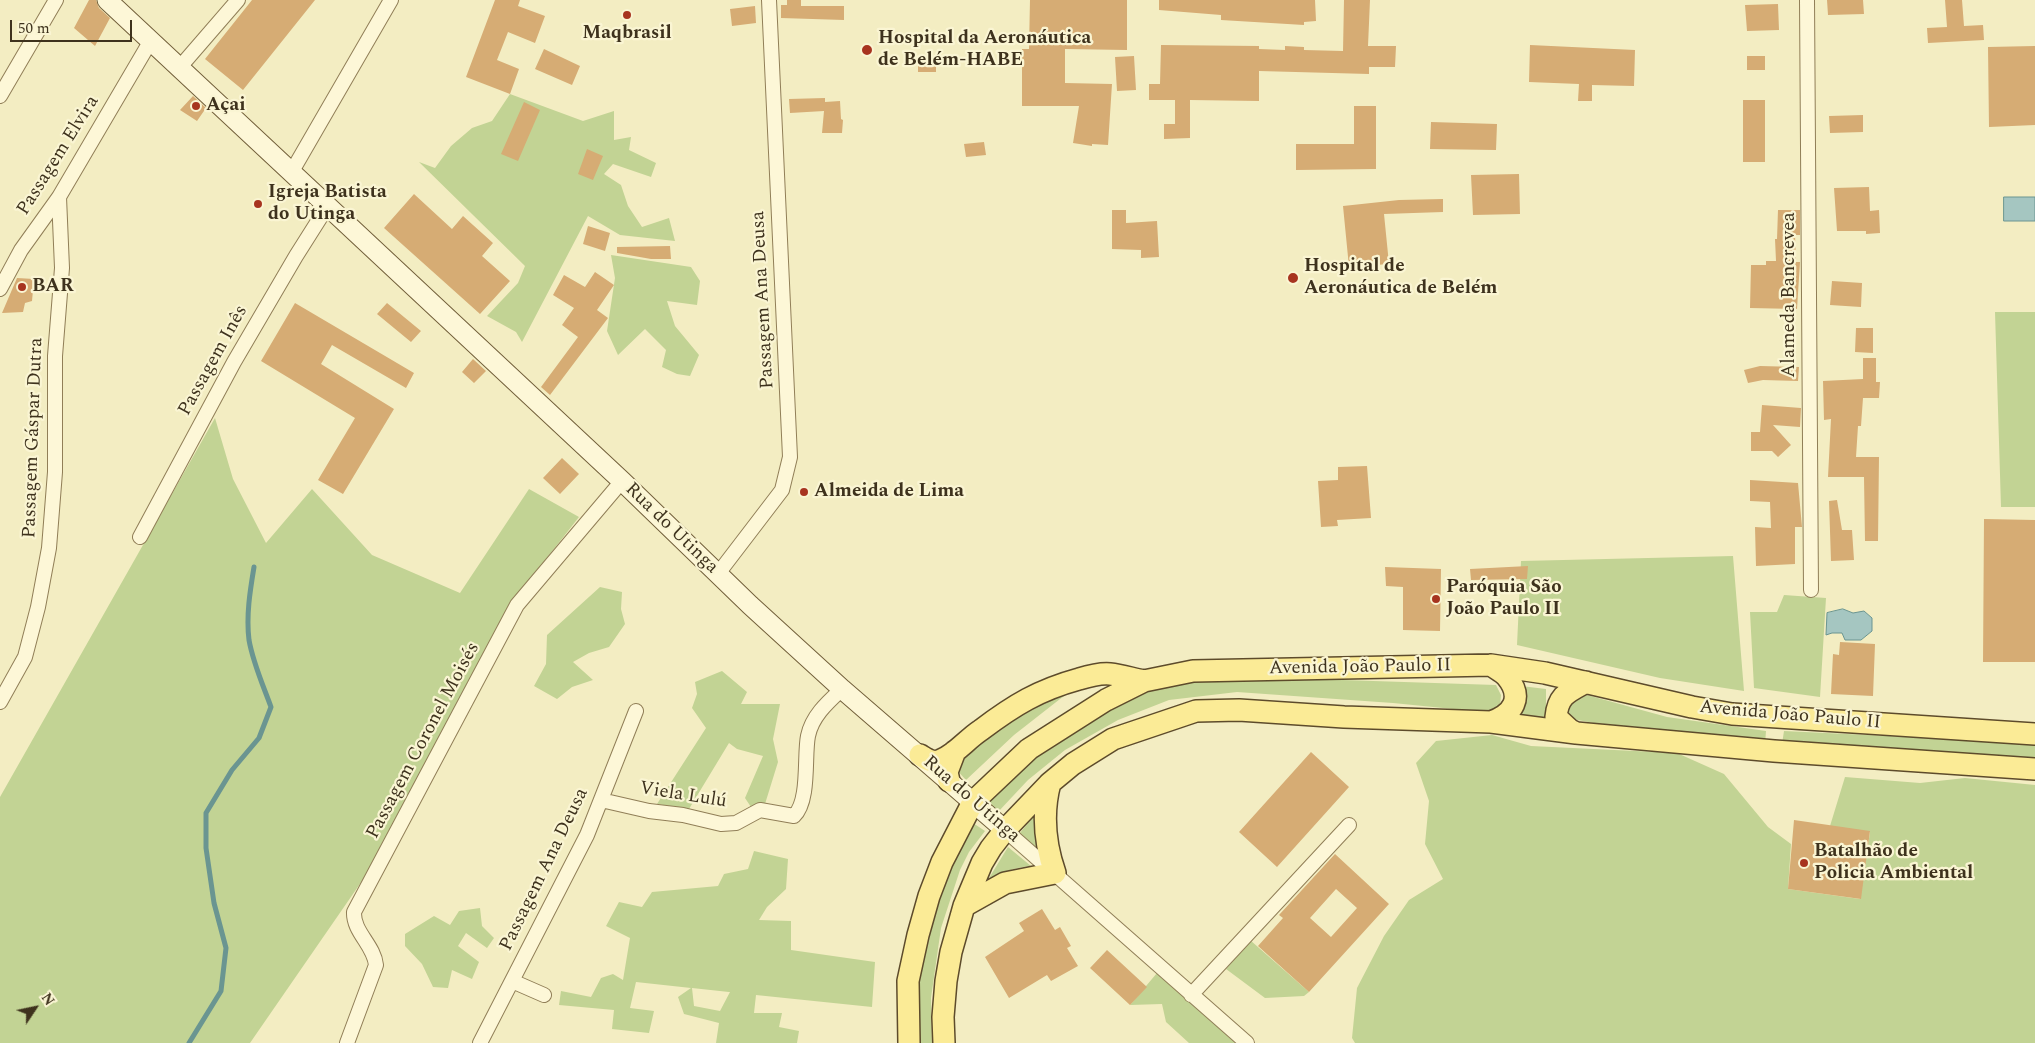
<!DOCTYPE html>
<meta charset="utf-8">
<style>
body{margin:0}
#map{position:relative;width:2035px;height:1043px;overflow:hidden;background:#f3edc2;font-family:Spectral,serif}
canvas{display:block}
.north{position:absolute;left:10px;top:983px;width:50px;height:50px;-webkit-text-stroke:4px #faf5d3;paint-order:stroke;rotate:56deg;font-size:14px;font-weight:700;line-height:20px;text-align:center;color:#3e321d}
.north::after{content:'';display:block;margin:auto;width:18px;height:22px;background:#3e321d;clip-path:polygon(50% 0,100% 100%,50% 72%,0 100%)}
.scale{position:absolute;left:10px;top:20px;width:122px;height:22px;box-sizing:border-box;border:2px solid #3e321d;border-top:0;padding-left:6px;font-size:15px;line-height:18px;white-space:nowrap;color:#3e321d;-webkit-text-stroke:4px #faf5d3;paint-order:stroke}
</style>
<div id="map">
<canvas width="2035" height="1043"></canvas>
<div class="north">N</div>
<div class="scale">50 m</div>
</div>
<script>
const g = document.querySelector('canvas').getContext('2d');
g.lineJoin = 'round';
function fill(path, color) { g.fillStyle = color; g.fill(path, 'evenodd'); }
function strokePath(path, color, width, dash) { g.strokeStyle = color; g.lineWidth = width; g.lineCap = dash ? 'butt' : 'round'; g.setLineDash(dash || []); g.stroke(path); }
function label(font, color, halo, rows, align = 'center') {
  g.font = font + ' Spectral,serif'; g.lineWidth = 4.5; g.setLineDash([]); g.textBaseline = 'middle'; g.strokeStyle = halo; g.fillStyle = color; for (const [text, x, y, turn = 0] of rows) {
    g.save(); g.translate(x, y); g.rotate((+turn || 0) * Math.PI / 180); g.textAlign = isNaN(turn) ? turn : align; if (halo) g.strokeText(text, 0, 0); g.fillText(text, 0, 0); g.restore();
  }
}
fill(new Path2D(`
 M510 94 583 121 614 111V140L631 137 629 150 656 163 651 177 613 164 604 174 621 185 628 206 642 227 669 218 675 241 620 235 588 216 522 342 516 332 487 316 518 283 525 266 419 162 435 168 451 146 472 128 492 121Z
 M611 255 691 267 700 281 697 305 667 301 675 326 699 355 690 376 677 374 662 367 666 350 645 329 618 355 607 331 615 278Z
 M1995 312H2035V507H2001Z
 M215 418 233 479 266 543 312 489 372 555 460 593 529 489 579 517 510 605 373 865 250 1043H0V797Z
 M1733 556 1744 691 1660 678 1517 645 1521 561Z
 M600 587 622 592 621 609 625 624 609 647 589 653 573 662 593 680 572 687 557 699 534 686 546 664 547 635Z
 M1784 595 1826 598 1820 697 1754 688 1750 612H1777Z
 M722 671 747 692 741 704H780L773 739 778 762 765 804 751 807 745 798 763 756 737 749 729 743 689 809 657 804 706 728 692 708 697 694 695 682Z
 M1095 675 1060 699 1014 735 966 780 953 766 1006 718Z
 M1220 676 1496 685 1501 695 1500 706 1493 713 1393 703 1237 692 1169 700 1118 720 1065 750 1028 780 998 812 983 798 1061 732 1151 686Z
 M1521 686 1546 689V719L1519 718Z
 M1576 692 1667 717 1766 731 1765 744 1677 731 1594 723 1572 719 1563 710Z
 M1784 731 2035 743V759L1782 744Z
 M1492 735 1531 746 1677 753 1724 774 1768 827 1791 844 1788 889 1860 899 1870 832 1830 826 1845 777 1920 783 1965 778 2035 785V1043H1355L1352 1038 1357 988 1384 936 1409 900 1443 879 1425 844 1429 801 1416 763 1436 741Z
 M1034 816 1039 851 1019 834Z
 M970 821 985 831 969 852 960 870 941 928 931 998 932 1043H917L916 985 931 908Z
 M1008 847 1031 866C1013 868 1001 872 986 883Z
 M754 851 788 859 786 889 767 907 759 920 791 921V950L875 962 872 1007 756 995 754 1013H782L779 1027 799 1031 797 1043H716L719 1023 684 1014 678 997 691 988 636 982 630 1008 654 1011 649 1033 612 1029 614 1010 559 1005 561 991 591 997 601 978 613 974 623 980 630 938 606 926 619 902 642 907 652 892 718 886 724 874 748 869ZM692 988 729 992H730L720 1011 694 1006Z
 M480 908 482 926 494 938 487 948 466 933 458 946 479 962 472 979 452 970 448 988 433 987 422 964 405 946V934L434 916 450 925 459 911Z
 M1250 940 1309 992 1304 996 1265 998 1226 969Z
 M1157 973 1236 1043H1189L1166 1022 1162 1004 1130 1005Z`), '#c2d394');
const water = new Path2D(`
 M2004 197H2035V221H2004Z
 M1843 609 1853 613 1864 611 1872 618V631L1861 640H1845L1842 633H1832L1826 635 1827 613Z`);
fill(water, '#a5c6c1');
strokePath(water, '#6a9591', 1);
strokePath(new Path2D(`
 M189 1043 221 991 226 948 214 903 206 848V813L232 770 259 738 271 707C263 685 253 663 249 640 246 616 250 591 254 567`), '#6a9591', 5);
fill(new Path2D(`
 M89 0H96L99 8 110 18 95 46 74 28Z
 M252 0H315L243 90 205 59Z
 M495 0H520L518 6 545 16 535 43 508 32 497 60 519 69 510 94 466 77Z
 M787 0H801V6H844V20L781 18V5H787Z
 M1030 0H1127V50L1065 49V83L1112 84 1108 145 1092 144V146L1073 143 1079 106H1022V49H1029Z
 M1159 0H1315L1316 21 1304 22V25L1221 20V15L1159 10Z
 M1344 0H1370L1368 46H1396L1395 67H1369V74L1259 71V101L1190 100V138L1164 139V124H1175V100H1149V84H1160L1161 45 1259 46V49L1285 50V46L1304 47V50L1343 51Z
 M1827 0H1863L1864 14 1828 15Z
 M1945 0H1962L1964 26 1983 25 1984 40 1928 43 1927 28 1947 27Z
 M1778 4 1779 30 1747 31 1745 5Z
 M755 6 756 23 732 26 730 9Z
 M1530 45 1635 50 1634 86 1592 85V101H1578L1579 84 1529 82Z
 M2035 46V125L1989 127 1988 47Z
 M544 49 580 66 572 85 535 69Z
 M1134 56 1136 90 1117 91 1115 57Z
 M1747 56H1765V70H1747Z
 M918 58H936V72H918Z
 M193 96 206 108 197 121 180 110Z
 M825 98V102L840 101 841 119 843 120 842 133H822L824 111 790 113 789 99Z
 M1743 100H1765V162H1743Z
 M524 102 540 110 518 161 501 154Z
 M1354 106H1376V169L1296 170V144H1354Z
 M1863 115V132L1830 133 1829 116Z
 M1431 122 1497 124 1496 150 1430 149Z
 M984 142 986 155 966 157 964 144Z
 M587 149 603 156 593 180 578 174Z
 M1519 174 1520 214 1473 215 1471 175Z
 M1869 187 1870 211 1879 210 1880 233 1866 234V231H1837L1834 188Z
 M414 194 452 229 463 216 493 243 482 256 510 281 480 314 384 228Z
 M1443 199V212L1384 214 1389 264 1349 267 1343 206 1399 200Z
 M1112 210H1126V223L1157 221 1159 257 1141 258V250L1112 249Z
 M1778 210H1800V235H1795L1796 262H1800L1797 309 1750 308 1751 265H1766V261H1776L1775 239H1777Z
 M588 226 610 233 605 251 583 244Z
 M670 246 671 259H651L617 253V247Z
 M595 272 614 285 597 310 608 318 550 395 541 387 578 337 562 325 574 308 553 295 564 275 585 287Z
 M17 278 34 279 32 301 25 303 23 312 2 313Z
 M1832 281 1862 283 1861 307 1830 305Z
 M295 303 414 373 406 388 332 345 321 364 394 409 343 494 318 480 355 418 261 361Z
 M387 303 421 331 411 342 377 314Z
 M1856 328H1873V353L1855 352Z
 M1863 358H1876V382H1880L1879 398H1863L1861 426H1858L1856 457H1879L1878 541H1865L1864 477H1828L1831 419 1824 420 1823 381 1863 379Z
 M473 359 486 371 474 383 462 372Z
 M1760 366 1799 367 1798 381 1763 380 1748 383 1744 370Z
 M1762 405 1801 408 1800 427 1773 425 1791 445 1778 457 1772 451H1751V432H1760Z
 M562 458 579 474 560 494 543 478Z
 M1367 466 1371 518 1337 520 1338 526 1321 527 1318 481 1338 480V467Z
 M1750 480 1798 483 1802 527H1795V564L1756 566 1755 527 1771 528 1770 502 1750 501Z
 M1837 500 1842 530H1852L1854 560 1831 561 1829 501Z
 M1984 519 2035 520V662H1983Z
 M1528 566 1527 579 1471 580 1470 569Z
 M1385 567 1441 569 1440 631 1403 630V587L1386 586Z
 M1840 642 1875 644 1873 696 1831 694 1833 654 1839 655Z
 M1311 752 1349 787 1277 867 1239 832Z
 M1794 820 1870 831 1861 899 1788 889Z
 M1335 854 1389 904 1309 992 1258 946 1283 918 1279 915ZM1336 889 1357 908 1331 937 1310 918Z
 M1042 909 1055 930 1060 927 1071 946 1067 948 1078 966 1051 981 1047 975 1009 998 985 957 1024 931 1019 923Z
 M1107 950 1147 987 1130 1005 1090 968Z`), '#d6ac74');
const street = new Path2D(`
 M1807 0 1811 590
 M180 67 238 0
 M0 96 56 0
 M291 173 391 0
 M0 289 21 250 59 197 150 42
 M140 537 234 362 296 256 327 207
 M717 575 782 490 790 457 769 0
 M0 702 25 657 38 607 49 548 55 472V356L62 268 59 197
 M601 800 649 811 683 815 721 824 736 823 760 810 794 816C810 801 804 755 808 736 812 716 828 702 842 689
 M1005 830 1247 1043
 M512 981 544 995
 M1191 995 1349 825
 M347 1043 376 965C374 945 353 932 354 912L517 605 622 481
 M480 1043 587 835 636 711`);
const secondary = new Path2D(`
 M107 0 622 481 750 605 842 689 1005 830`);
const primary = new Path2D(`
 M1491 722C1513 714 1524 698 1507 677 1503 672 1496 669 1491 665
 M1576 733 1570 730 1556 717C1558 695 1568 692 1586 682
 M920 755C927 759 933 764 941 760 956 754 967 739 981 730 1014 705 1039 690 1079 679 1089 676 1100 673 1110 674 1121 675 1133 679 1144 681
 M949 781 947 772 955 751
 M964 906 1005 883 1055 873C1045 844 1042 813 1050 783
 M909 1043 908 981 918 935 929 896 942 862 973 802 1029 749 1106 700 1144 681 1193 671 1491 665 1545 673 1692 707 1732 714 2035 734
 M944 1043 943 1017 946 981 951 952 964 906 982 863 991 848 1005 830 1050 783 1073 764 1113 739 1196 711 1239 710 1344 717 1491 722 1576 733 1774 751 2035 769`);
strokePath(street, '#907e57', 16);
strokePath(secondary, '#725f3a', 21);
strokePath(primary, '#5d4b2b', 24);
strokePath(street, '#fdf7d7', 14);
strokePath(secondary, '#fdf7d7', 19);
strokePath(primary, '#fbeb96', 21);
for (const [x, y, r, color] of [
 [627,15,5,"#a7341f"],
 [867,50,6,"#a7341f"],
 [196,106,5,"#a7341f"],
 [258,204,5,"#a7341f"],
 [1293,278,6,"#a7341f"],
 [22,287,5,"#a7341f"],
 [804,492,5,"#a7341f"],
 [1436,599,5,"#a7341f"],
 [1804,863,5,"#a7341f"]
]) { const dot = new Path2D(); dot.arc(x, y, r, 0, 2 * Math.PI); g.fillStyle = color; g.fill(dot); strokePath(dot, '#faf5d3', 2); }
label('bold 19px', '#3e321d', '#faf5d3', [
 ["Maqbrasil",627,34,"center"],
 ["Hospital da Aeronáutica",878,39],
 ["de Belém-HABE",878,61],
 ["Açai",206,106],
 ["Igreja Batista",268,193],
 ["do Utinga",268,215],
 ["Hospital de",1304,267],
 ["Aeronáutica de Belém",1304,289],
 ["BAR",32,287],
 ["Almeida de Lima",814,492],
 ["Paróquia São",1446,588],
 ["João Paulo II",1446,610],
 ["Batalhão de",1814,852],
 ["Policia Ambiental",1814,874]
], 'left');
label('19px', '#3e321d', '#faf5d3', [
 ["Passagem Elvira",59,156,-58],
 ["Alameda Bancrevea",1790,295,-90],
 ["Passagem Ana Deusa",764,300,-93],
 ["Passagem Inês",214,361,-61],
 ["Passagem Gáspar Dutra",34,438,-88],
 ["Rua do Utinga",671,529,44],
 ["Avenida João Paulo II",1360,668,-1],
 ["Avenida João Paulo II",1790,716,5],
 ["Passagem Coronel Moisés",424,741,-62],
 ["Viela Lulú",683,796,9],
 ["Rua do Utinga",971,800,41],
 ["Passagem Ana Deusa",545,870,-64]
]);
</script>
